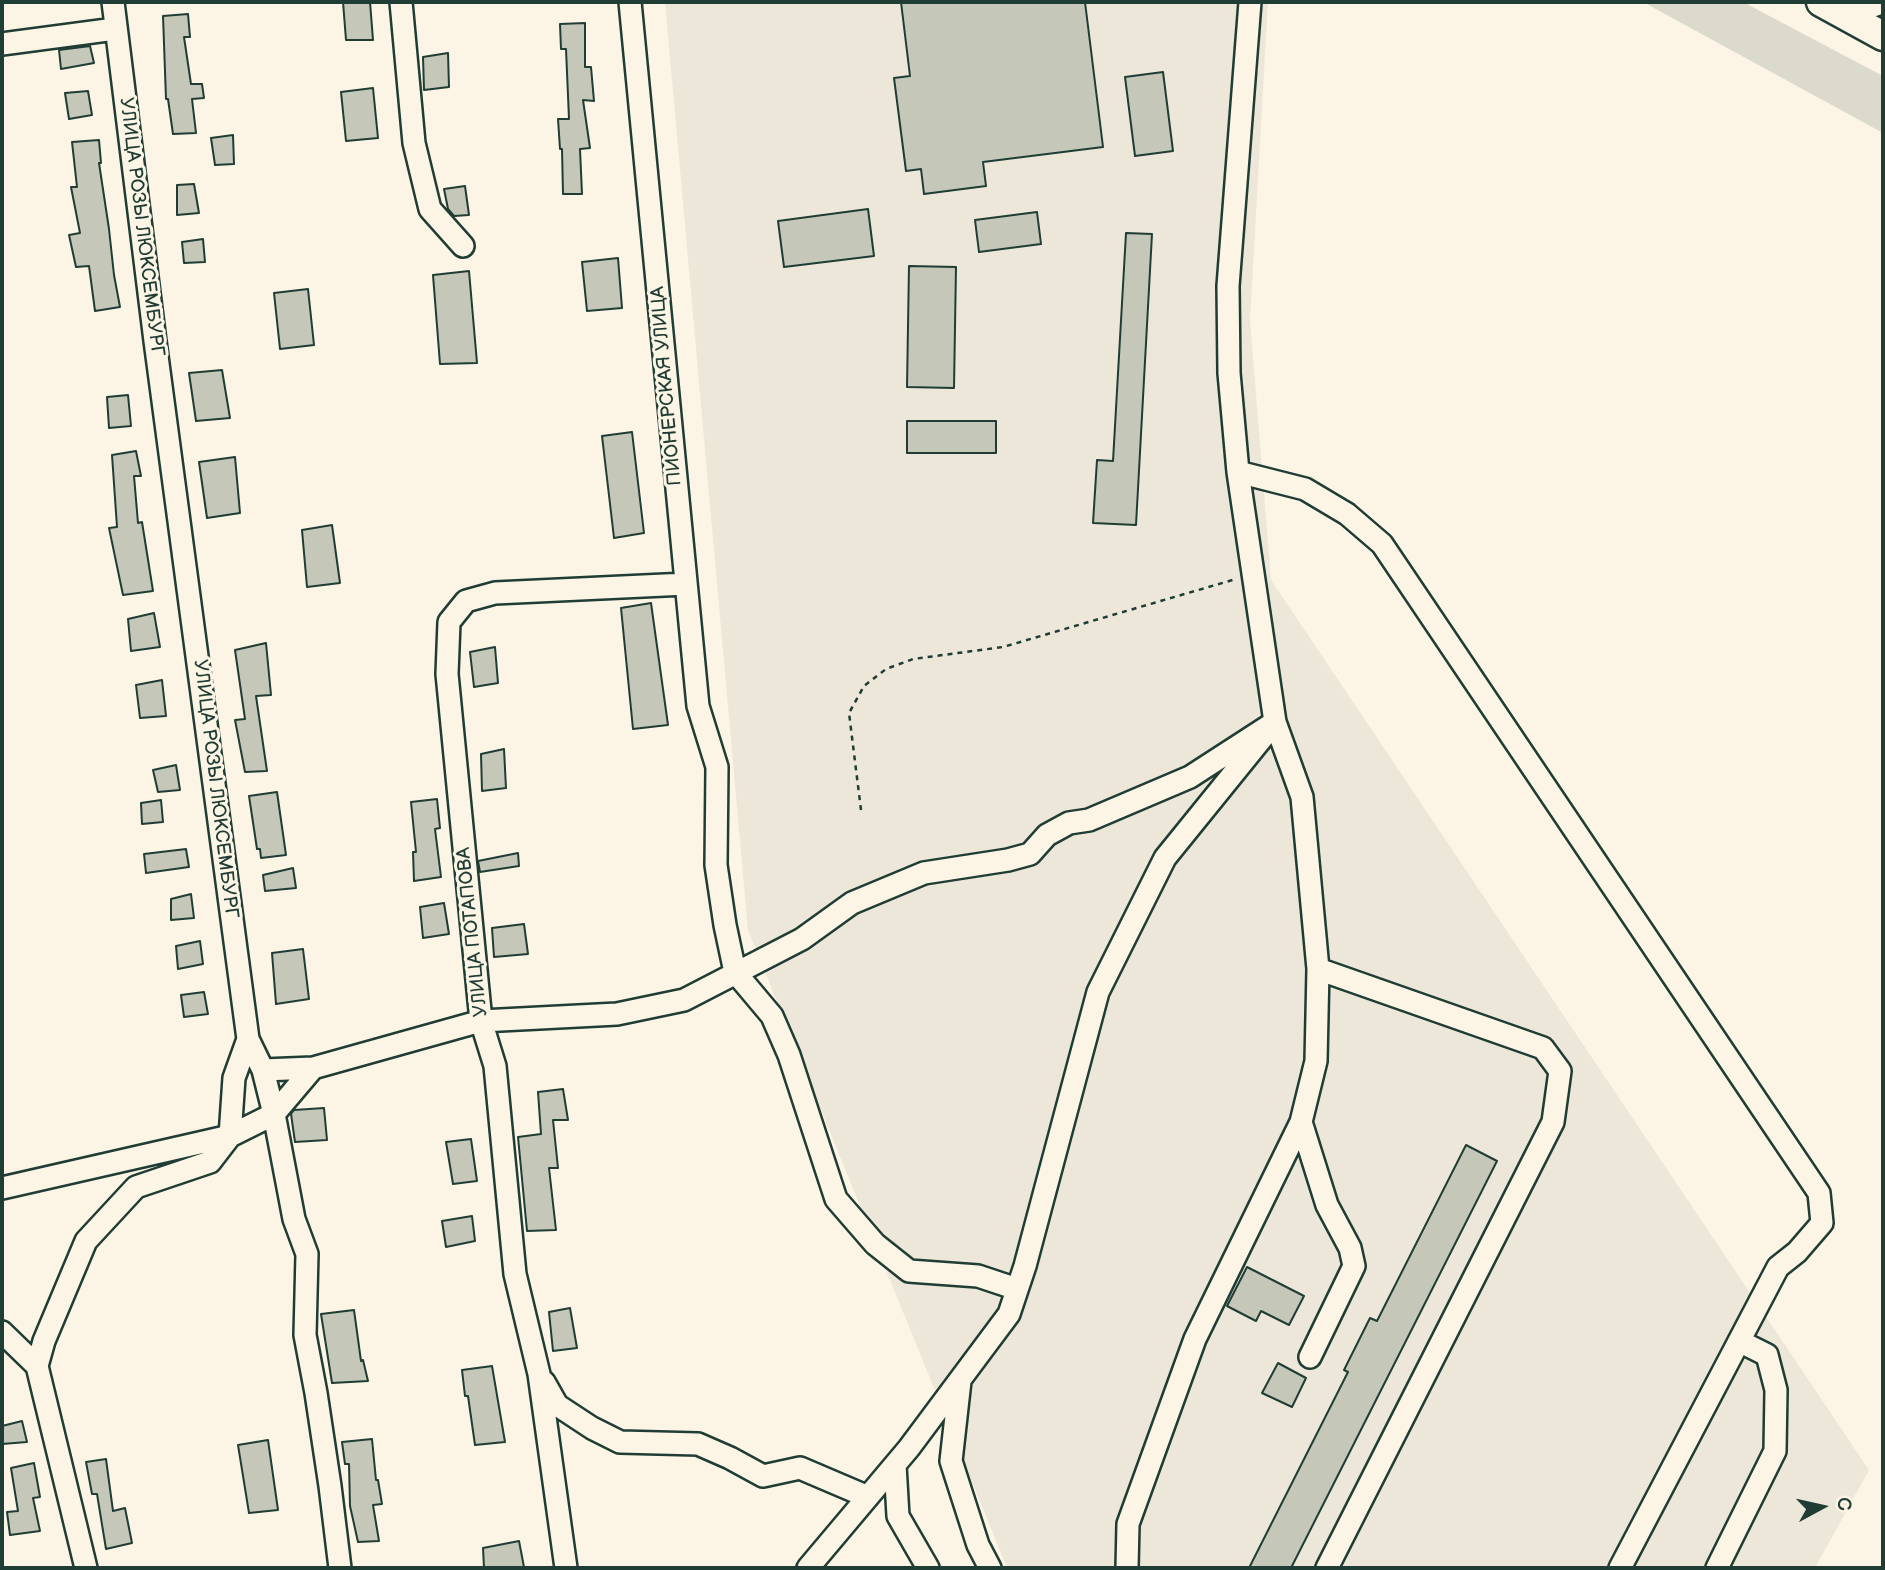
<!DOCTYPE html>
<meta charset="utf-8">
<style>
body{margin:0}
#map{position:relative;width:1885px;height:1570px;overflow:hidden;background:#fcf5e5;font-family:"Balsamiq Sans",sans-serif}
canvas{display:block}
.frame{position:absolute;inset:0;border:4px solid #1f3d34;pointer-events:none}
.north{position:absolute;left:1787px;top:1472px;width:70px;height:70px;-webkit-text-stroke:5px #fcf5e5;paint-order:stroke;rotate:82deg;font-size:19px;font-weight:700;line-height:28px;text-align:center;color:#1f3d34}
.north::after{content:'';display:block;margin:auto;width:24px;height:32px;background:#1f3d34;clip-path:polygon(50% 0,100% 100%,50% 72%,0 100%)}
</style>
<div id="map">
<canvas width="1885" height="1570"></canvas>
<div class="frame"></div>
<div class="north">С</div>
</div>
<script>
const g = document.querySelector('canvas').getContext('2d');
g.lineJoin = 'round';
function fill(path, color) { g.fillStyle = color; g.fill(path, 'evenodd'); }
function strokePath(path, color, width, dash) { g.strokeStyle = color; g.lineWidth = width; g.lineCap = dash ? 'butt' : 'round'; g.setLineDash(dash || []); g.stroke(path); }
function label(font, color, halo, rows, align = 'center') {
  g.font = font + ' "Balsamiq Sans",sans-serif'; g.lineWidth = 6; g.setLineDash([]); g.textBaseline = 'middle'; g.strokeStyle = halo; g.fillStyle = color; for (const [text, x, y, turn = 0] of rows) {
    g.save(); g.translate(x, y); g.rotate((+turn || 0) * Math.PI / 180); g.textAlign = isNaN(turn) ? turn : align; if (halo) g.strokeText(text, 0, 0); g.fillText(text, 0, 0); g.restore();
  }
}
fill(new Path2D(`
 M665 2H1268L1250 320 1271 580 1869 1470 1815 1568H1007L748 930Z`), '#ece7d8');
fill(new Path2D(`
 M1643 2H1743L1883 76V133Z`), '#dcdacc');
const building = new Path2D(`
 M343 2H370L373 40H346Z
 M901 2H1085L1103 147 983 162 986 186 924 194 921 169 906 171 894 78 910 76Z
 M188 14 190 37H184L191 84H202L204 98 192 99 196 133 173 134 168 99H166L163 16Z
 M585 23V67H591L594 101 583 100 590 148 580 149 582 194H563L562 149H560L558 119H569L566 49H561L560 24Z
 M90 46 94 63 61 69 59 50Z
 M448 53 449 87 424 90 423 57Z
 M1163 72 1173 151 1135 156 1125 77Z
 M373 88 378 138 346 141 341 92Z
 M88 91 92 115 69 119 65 93Z
 M233 135 234 164 215 165 211 138Z
 M99 140 101 163H99L109 229 114 275 120 307 95 311 89 266 76 267 69 235 80 233 71 187H77L72 142Z
 M194 184 199 213 177 215V185Z
 M465 186 469 215 454 216 448 209 444 189Z
 M868 209 874 256 784 267 778 221Z
 M1037 212 1041 244 979 252 975 220Z
 M1126 233 1152 234 1136 525 1093 523 1097 460 1113 461Z
 M203 239 205 262 184 263 182 242Z
 M618 258 622 308 587 311 582 262Z
 M909 266 956 267 954 388 907 387Z
 M469 271 477 363 440 364 433 275Z
 M308 289 314 345 280 349 274 293Z
 M222 370 230 418 196 421 189 373Z
 M128 395 131 426 109 428 107 397Z
 M907 421H996V453H907Z
 M632 432 644 533 614 538 602 436Z
 M136 451 141 476H134L138 523 142 522 153 591 123 595 109 528 117 527 112 455Z
 M235 457 240 513 207 518 199 462Z
 M332 525 340 583 307 587 302 530Z
 M651 603 668 725 633 729 621 608Z
 M154 613 160 647 131 651 128 619Z
 M266 643 271 695 256 696 267 771 245 772 235 720 245 719 235 650Z
 M495 647 498 683 474 687 470 652Z
 M162 680 166 716 140 718 136 685Z
 M504 749 506 788 482 791 481 754Z
 M176 765 180 790 158 792 153 770Z
 M277 792 286 855 261 858 260 849H257L249 796Z
 M437 799 440 828 435 829 441 877 414 881 413 852H416L411 802Z
 M161 800 163 822 142 824 141 803Z
 M186 849 189 867 146 873 144 854Z
 M518 853 519 866 480 872 478 861Z
 M293 868 296 888 265 891 263 875Z
 M191 894 194 918 171 920V899Z
 M444 903 449 934 423 938 420 907Z
 M524 924 528 954 494 957 492 928Z
 M200 941 203 964 178 969 176 946Z
 M303 949 309 999 276 1004 272 953Z
 M204 992 208 1014 184 1017 181 995Z
 M563 1089 568 1120H553L558 1168H549L556 1230 527 1231 518 1137 541 1134 538 1092Z
 M324 1108 327 1140 295 1142 291 1114 294 1110Z
 M471 1139 477 1181 453 1184 446 1142Z
 M1466 1145 1497 1161 1291 1568H1249L1348 1372 1344 1370 1370 1318 1377 1321Z
 M472 1216 475 1241 446 1247 442 1221Z
 M1247 1267 1304 1296 1289 1325 1261 1311 1256 1321 1227 1306Z
 M570 1308 577 1348 553 1351 549 1312Z
 M354 1310 361 1361 363 1360 368 1381 332 1383 321 1314Z
 M1278 1363 1306 1378 1292 1407 1262 1393Z
 M492 1366 505 1442 475 1445 468 1396H465L462 1370Z
 M22 1421 27 1442 2 1444V1426Z
 M372 1439 376 1480H378L382 1504 373 1505 379 1541 358 1542 350 1506 349 1464H345L342 1442Z
 M268 1440 278 1510 249 1513 238 1445Z
 M106 1459 113 1511 125 1508 132 1543 106 1549 97 1494H92L86 1462Z
 M34 1463 40 1497 33 1498 40 1531 10 1535 7 1512 18 1511 11 1468Z
 M519 1541 524 1567 484 1568 483 1548Z`);
fill(building, '#c5c7b9');
strokePath(building, '#1f3d34', 2);
const minor = new Path2D(`
 M113 2 155 341 248 1039 263 1070 274 1114 294 1219 307 1254 305 1335 316 1393 330 1486 340 1568
 M401 2 414 143 430 209 463 246
 M630 2 698 706 717 767 716 865 725 925 735 972 772 1016 789 1055 836 1199 875 1244 909 1271 978 1276 1017 1289
 M2 44 115 29
 M1238 472 1305 489 1347 514 1382 544 1819 1193 1822 1223 1797 1252 1778 1267 1620 1568
 M1318 969 1543 1048 1560 1071 1553 1122 1327 1568
 M263 1070 313 1068 481 1021 617 1014 684 1000 802 939 852 903 924 873 1008 860 1030 854 1047 835 1069 823 1089 820 1190 777 1275 722
 M1301 1122 1327 1205 1350 1248 1354 1266 1310 1357
 M2 1188 230 1136 274 1114 313 1068
 M2 1332 37 1366 44 1341 86 1241 136 1187 210 1162 230 1136 234 1078 248 1039
 M37 1366 86 1568
 M960 1381 951 1461 978 1545 990 1568
 M544 1382 557 1405 592 1428 620 1442 698 1444 730 1458 763 1476 800 1468 868 1497
 M895 1465 898 1516 928 1568
 M566 1568 539 1374 515 1274 495 1066 481 1021 447 674 449 622 466 601 495 593 686 584
 M808 1568 909 1448 1009 1314 1025 1266 1098 992 1165 858 1263 737
 M1127 1568 1128 1524 1195 1339 1301 1122 1316 1061 1318 969 1302 797 1275 722 1238 472 1229 373 1228 286 1250 2
 M1717 1568 1775 1451 1776 1390 1767 1355 1739 1341`);
const major = new Path2D(`
 M1821 2 1883 36
 M1830 2 1846 4 1871 3 1874 2`);
strokePath(minor, '#1f3d34', 26);
strokePath(major, '#1f3d34', 33);
strokePath(new Path2D(`
 M861 810 849 713 864 686 886 669 913 659 1003 647 1236 579`), '#1f3d34', 2.5, [5, 5]);
strokePath(minor, '#fcf5e5', 21);
strokePath(major, '#fcf5e5', 28);
label('19px', '#1f3d34', '#fcf5e5', [
 ["УЛИЦА РОЗЫ ЛЮКСЕМБУРГ",141,227,83],
 ["ПИОНЕРСКАЯ УЛИЦА",667,386,-95],
 ["УЛИЦА РОЗЫ ЛЮКСЕМБУРГ",215,789,83],
 ["УЛИЦА ПОТАПОВА",473,932,-96]
]);
</script>
